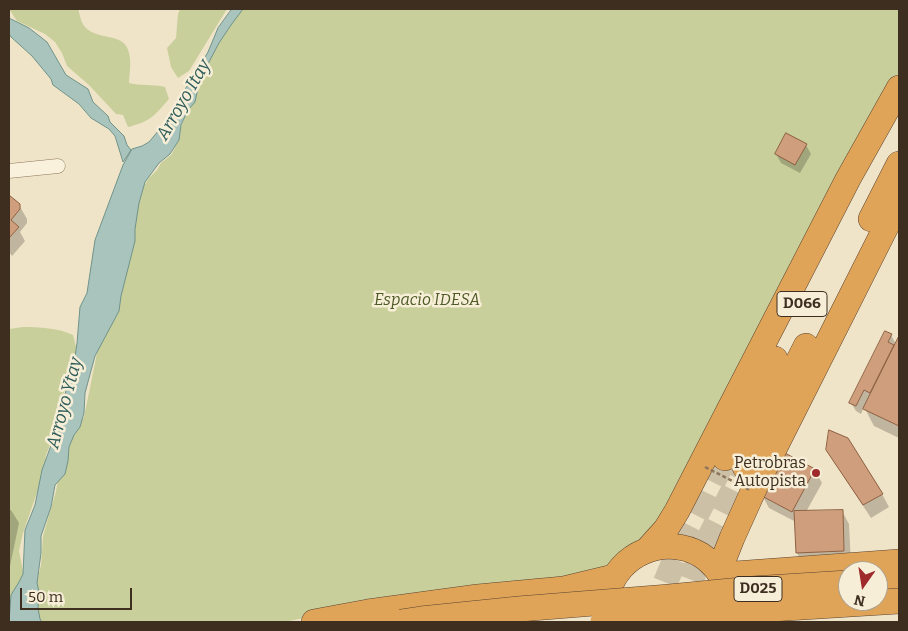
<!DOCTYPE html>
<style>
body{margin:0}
#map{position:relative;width:908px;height:631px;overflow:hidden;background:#f0e4c8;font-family:Bitter,serif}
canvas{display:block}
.frame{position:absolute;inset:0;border:10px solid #3d2e20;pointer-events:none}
.north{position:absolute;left:838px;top:561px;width:50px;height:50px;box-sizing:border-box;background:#f7eed8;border:1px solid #ada18e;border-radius:50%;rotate:193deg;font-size:14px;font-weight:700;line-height:20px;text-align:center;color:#3d2e20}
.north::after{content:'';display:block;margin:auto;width:18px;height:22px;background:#9e2a2b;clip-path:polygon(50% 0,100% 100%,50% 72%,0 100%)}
.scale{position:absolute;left:20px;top:588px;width:112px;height:22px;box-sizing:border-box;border:2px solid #3d2e20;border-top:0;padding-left:6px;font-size:15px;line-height:18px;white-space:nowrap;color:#3d2e20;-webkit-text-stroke:4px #f7eed8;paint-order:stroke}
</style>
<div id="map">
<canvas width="908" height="631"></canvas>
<div class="frame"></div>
<div class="north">N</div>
<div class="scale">50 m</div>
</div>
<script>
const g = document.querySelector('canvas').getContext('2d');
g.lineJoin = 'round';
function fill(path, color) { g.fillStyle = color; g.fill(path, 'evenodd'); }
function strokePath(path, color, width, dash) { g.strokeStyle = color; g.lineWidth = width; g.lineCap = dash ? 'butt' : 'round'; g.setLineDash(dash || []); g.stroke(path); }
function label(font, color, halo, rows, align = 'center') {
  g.font = font + ' Bitter,serif'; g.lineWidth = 5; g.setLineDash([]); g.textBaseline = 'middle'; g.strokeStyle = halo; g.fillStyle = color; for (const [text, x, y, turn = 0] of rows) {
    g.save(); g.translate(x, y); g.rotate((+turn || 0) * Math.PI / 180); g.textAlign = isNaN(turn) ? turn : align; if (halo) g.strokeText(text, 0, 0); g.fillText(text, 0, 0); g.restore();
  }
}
fill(new Path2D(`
 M9 9H78C80 15 81 23 85 27 100 43 128 29 130 59 131 67 129 75 129 83 141 86 153 84 165 87L169 99C153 117 151 121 128 127L123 115 116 114 89 85 67 66 62 53 55 42 45 34 17 21Z
 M180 9H227L189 71 178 78 171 67 167 48 176 38 178 14Z
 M241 9H899V79L650 535 598 573 338 611 284 622H9V613L20 607 33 598 41 565 43 536 56 491 61 463 70 440 84 417 98 348 135 200 149 178 157 170 161 163 172 154 177 143 181 127 210 55Z
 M23 327C39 327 59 328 73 335L77 351 66 383 56 431 46 455 42 478 23 533 19 551 23 571V578L19 590 9 609V329Z`), '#c9cf9b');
const water = new Path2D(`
 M232 9H243L231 25 219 43 200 79 195 102 188 110 181 125 179 140 170 154 159 163 145 182 139 203 135 229V241L121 296 119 311 95 356 85 393 84 413 80 427 74 435 69 447 68 461 65 474 55 485 51 507 41 536V553L37 583 39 592 38 608 40 619 42 622H9L11 595 19 582 23 574 25 530 35 505 42 470 53 440 60 411 74 364 77 343 80 307 87 293 95 240 123 165 132 149 142 146 149 142 169 118 177 101 192 79 208 52 218 28Z
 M9 18 29 28 47 42 66 75 88 89 93 102 108 116 110 122 124 136 127 145 131 150 123 162 115 136 109 129 91 118 79 104 53 85 51 79 32 56 11 37 9 34Z`);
fill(water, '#a9c4bc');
strokePath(water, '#6f938a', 1);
fill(new Path2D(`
 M806 145 811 154 800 173 781 163 776 154Z
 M9 196 19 205 27 219V223L20 232 25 241 12 256 9 252Z
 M891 335 896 344 899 338V438L874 426 864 407 861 414 856 411 851 403Z
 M835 463 882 494 889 507 871 518Z
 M814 469 822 483 806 512 842 511 849 524 851 564 805 566 797 553 796 522 769 508 762 495Z
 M9 510H11L19 523 9 571Z`), '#0003');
const building = new Path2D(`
 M786 133 807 144 795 165 775 154Z
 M9 195 20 204V209L11 220 19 227 9 238Z
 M885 331 892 334 888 342 894 345 870 393 864 390 856 406 849 403Z
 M899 336V426L863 409Z
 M829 430 848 438 883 494 863 505 826 450Z
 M783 452 815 469 792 512 760 495Z
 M843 510 844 551 796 553 794 511Z`);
fill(building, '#cf9f7d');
strokePath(building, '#8d5f41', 1);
strokePath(new Path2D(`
 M680 615C694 562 721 515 745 467
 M655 618 662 591 678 552 725 458`), '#ccc0a6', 25, [25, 12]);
const street = new Path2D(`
 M9 171 58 166`);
const highway = new Path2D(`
 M871 219 899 164
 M725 458 775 359
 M745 467 806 346
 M648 549 666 529 677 511 848 179 899 88
 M719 571 732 538 755 487 899 201
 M721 575 899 562
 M878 581 899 580
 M608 593C618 553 666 534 701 555 712 562 720 572 726 584
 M314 622 368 612 478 597 564 589 614 577`);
strokePath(street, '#8d765c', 15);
strokePath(highway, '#5b4430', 26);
strokePath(street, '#faf1dc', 14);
strokePath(highway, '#e0a458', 25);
const highwayBridge = new Path2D(`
 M401 622 421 619 519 609 669 597 752 589 848 583
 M603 622 665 618 754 610 899 601`);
strokePath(highwayBridge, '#5b4430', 26, []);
strokePath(new Path2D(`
 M705 467 750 490`), '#8d765c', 2.5, [4, 2.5]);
strokePath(highwayBridge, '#e0a458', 25);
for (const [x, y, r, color] of [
 [816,473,5,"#9e2a2b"]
]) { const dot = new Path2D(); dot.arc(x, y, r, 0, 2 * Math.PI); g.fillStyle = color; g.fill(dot); strokePath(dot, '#f7eed8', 2); }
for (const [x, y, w] of [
 [802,304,50],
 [758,589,48]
]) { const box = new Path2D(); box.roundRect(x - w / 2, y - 12.5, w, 25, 4); g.fillStyle = '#f7eed8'; g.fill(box); strokePath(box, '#3d2e20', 1); }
label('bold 15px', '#3d2e20', null, [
 ["D066",802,304],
 ["D025",758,589]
]);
label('italic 16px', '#4d5a26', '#f7eed8', [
 ["Espacio IDESA",427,301]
]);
label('16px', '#3d2e20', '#f7eed8', [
 ["Petrobras",806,464],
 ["Autopista",806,482]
], 'right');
label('italic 18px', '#2f5d5a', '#f7eed8', [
 ["Arroyo Itay",184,100,-60],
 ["Arroyo Ytay",65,403,-75]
]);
</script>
